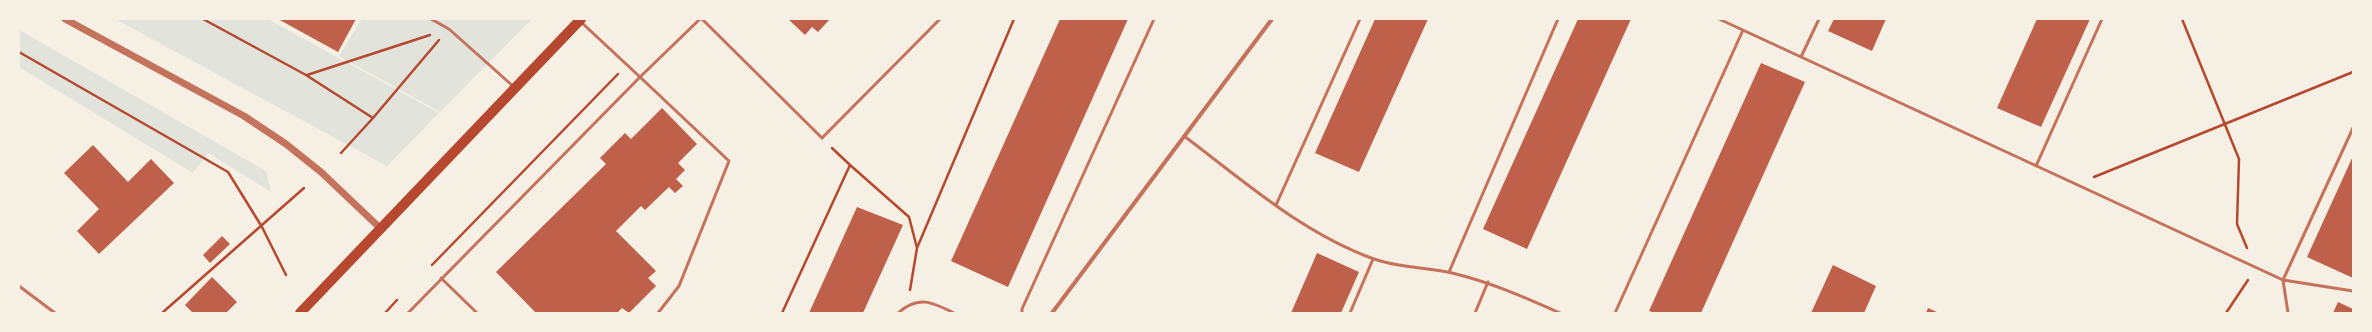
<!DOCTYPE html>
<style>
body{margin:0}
#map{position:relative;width:2372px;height:332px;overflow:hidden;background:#f6efe4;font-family:"Fira Sans Condensed",sans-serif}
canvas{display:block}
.frame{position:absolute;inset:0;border:20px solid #f6efe4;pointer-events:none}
</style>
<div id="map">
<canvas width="2372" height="332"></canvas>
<div class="frame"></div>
</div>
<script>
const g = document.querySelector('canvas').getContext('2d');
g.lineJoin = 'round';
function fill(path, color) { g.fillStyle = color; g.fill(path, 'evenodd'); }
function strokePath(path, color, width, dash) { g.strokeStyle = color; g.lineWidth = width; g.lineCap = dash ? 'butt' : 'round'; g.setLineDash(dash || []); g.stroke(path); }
fill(new Path2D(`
 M115 19H268L439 113 387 166Z
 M362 19H532L440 112 339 56Z
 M19 30 266 171 271 192 208 153 193 173 19 67Z`), '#e2e4dc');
fill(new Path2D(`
 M278 19H356L338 52Z
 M788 19H830L818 32 812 27 805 35Z
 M1060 19H1128L1008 287 951 261Z
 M1375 19H1428L1359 172 1315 153Z
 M1578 19H1631L1527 249 1483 229Z
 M1834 19H1886L1872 51 1828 31Z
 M2037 19H2090L2041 127 1997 108Z
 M1761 63 1805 82 1701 313H1655L1649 311Z
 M662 108 697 144 678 163 685 170 676 179 683 186 675 193 669 187 645 210 641 206 616 231 656 271 648 278 656 286 629 313 622 308 617 313H536L496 272 606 164 600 158 625 133 631 139Z
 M93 145 128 182 151 159 174 183 99 254 77 231 99 209 64 173Z
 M2353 156V278L2307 257Z
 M857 207 903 225 863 313H809Z
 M222 236 230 244 210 263 203 255Z
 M1317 253 1359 272 1341 313H1291Z
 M1833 265 1876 286 1864 313H1811Z
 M212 277 237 302 226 313H193L185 305Z
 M2338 302 2353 309V313H2333Z
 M1928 308 1939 313H1926Z`), '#bf614a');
strokePath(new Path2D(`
 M203 19 306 75 373 118
 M2182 19 2239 159 2237 224 2247 248
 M19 52 228 172 262 227 286 275
 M307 75 430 35
 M341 153 373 118 439 40
 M850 165 909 217 917 248 910 290
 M2094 177 2353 72
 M917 248 1014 19
 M432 265 618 74
 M162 313 304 188
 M385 313 397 300
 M782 313 850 165 832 148
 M2226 313 2248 280`), '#b5482f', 2.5);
strokePath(new Path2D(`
 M431 19 449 29 514 87
 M702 19 822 138 940 19
 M1719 19 2283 280 2353 291
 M1801 57 1819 19
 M1184 136C1244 181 1302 233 1374 259 1399 268 1426 267 1452 273 1490 282 1524 297 1560 313
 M2036 166 2102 19
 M1276 205 1360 19
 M1449 272 1558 19
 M441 278 477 313
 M19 286 55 313
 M408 313 640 77 581 22
 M658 313 679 286 729 161 640 77 700 19
 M898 313C918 295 932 302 954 313
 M1022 313V309L1154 19
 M1350 313 1373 259
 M1475 313 1488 282
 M1615 313 1743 30
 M2288 313 2283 280 2353 128`), '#c5725c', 3);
strokePath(new Path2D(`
 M1052 313 1272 19`), '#c5725c', 4);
strokePath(new Path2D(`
 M65 19 244 116 286 144 321 172 380 228`), '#c5725c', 7);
strokePath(new Path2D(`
 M300 313 581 19`), '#b5482f', 10);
</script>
